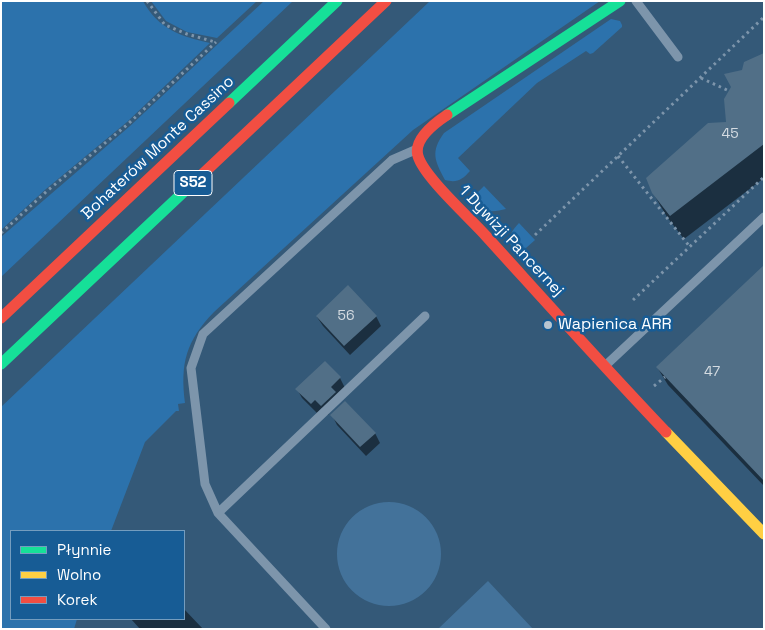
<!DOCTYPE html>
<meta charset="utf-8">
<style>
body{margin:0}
#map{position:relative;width:765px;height:630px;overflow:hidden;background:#345978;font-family:"Space Grotesk",sans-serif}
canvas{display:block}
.frame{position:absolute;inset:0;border:2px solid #fff;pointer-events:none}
.legend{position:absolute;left:10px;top:530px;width:175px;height:90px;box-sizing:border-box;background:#175c95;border:1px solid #749dbf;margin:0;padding:6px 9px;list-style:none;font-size:15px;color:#fff}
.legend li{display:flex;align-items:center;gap:10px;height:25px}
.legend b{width:25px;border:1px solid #749dbf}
</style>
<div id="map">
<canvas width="765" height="630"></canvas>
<div class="frame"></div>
<ul class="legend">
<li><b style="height:6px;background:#16e098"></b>Płynnie</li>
<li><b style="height:6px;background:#ffcf43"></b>Wolno</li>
<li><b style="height:6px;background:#f24e42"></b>Korek</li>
</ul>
</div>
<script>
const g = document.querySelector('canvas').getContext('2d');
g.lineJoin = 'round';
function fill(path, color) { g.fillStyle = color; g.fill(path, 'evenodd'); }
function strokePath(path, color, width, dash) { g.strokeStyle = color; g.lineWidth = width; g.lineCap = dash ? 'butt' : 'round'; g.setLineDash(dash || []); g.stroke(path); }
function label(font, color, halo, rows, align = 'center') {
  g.font = font + ' "Space Grotesk",sans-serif'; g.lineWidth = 5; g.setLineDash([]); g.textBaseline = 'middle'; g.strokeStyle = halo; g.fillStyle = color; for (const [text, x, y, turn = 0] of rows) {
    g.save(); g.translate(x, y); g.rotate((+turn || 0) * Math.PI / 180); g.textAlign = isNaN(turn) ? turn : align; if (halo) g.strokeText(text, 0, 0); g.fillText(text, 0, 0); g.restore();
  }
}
fill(new Path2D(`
 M1 1H143C158 29 182 37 210 43L127 122 46 189 1 230Z
 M151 1H257L217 38 187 32 166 21Z
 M264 1H293L1 277V237L130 126Z
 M430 1H600L413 130 214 312C186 341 180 363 185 403L178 404 179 411H176L145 442 111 531H11V619H77L74 629H1V407Z
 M611 19 620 21 622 25V27L593 53 590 54 586 51 537 83 458 158 470 171C462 180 457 183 445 180 435 161 430 152 444 133Z
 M484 186 506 209C495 212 482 213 475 204V195Z
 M519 223 535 240 517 256C508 242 506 237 519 223Z`), '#2c72ac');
fill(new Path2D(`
 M337 554a52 52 0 1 1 104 0a52 52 0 1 1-104 0Z
 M488 581 533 629H438Z`), '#43729a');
fill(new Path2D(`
 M764 57V178L684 239 667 217 653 193 727 123 743 71Z
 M764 267V486L668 385 657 367Z
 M376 316 381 326 350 355 323 326 317 317Z
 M340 378 345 388 328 415 322 408 317 413 302 398 297 389Z
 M332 415 375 433 380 443 366 456 337 425Z
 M184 609 203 629H140L131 619H184Z`), '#0007');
fill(new Path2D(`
 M764 53V144L670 216 652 193 646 178 708 123 726 122 724 99 731 87 724 74 742 70 744 62Z
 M764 265V481L656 367Z
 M348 285 377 316 344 346 316 316Z
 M325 361 341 377 331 387 336 392 321 406 315 400 311 404 295 389Z
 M345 401 376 433 360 447 330 415Z`), '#516f87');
strokePath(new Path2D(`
 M147 1 165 25 187 34 215 42
 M701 78 729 91
 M618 156 690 247
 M1 233 47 191 128 124 216 42
 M535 235 764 17
 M633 300 764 177
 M654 386 665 377`), '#7d95ab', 3, [2.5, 4]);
strokePath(new Path2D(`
 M636 1 678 57
 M606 365 764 217
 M218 513 425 316
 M326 629 218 513 205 484 191 368 203 334 392 160 415 150`), '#7d95ab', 9);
strokePath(new Path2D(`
 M229 103 337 1
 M447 115 620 1
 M1 364 191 185`), '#16e098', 11);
strokePath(new Path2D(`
 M666 432 764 534`), '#ffcf43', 11);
strokePath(new Path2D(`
 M447 115C435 123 413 139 418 156 424 177 470 218 486 236 546 302 605 368 666 432
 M191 185 386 1
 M1 318 229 103`), '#f24e42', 11);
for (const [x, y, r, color] of [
 [548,325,5,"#b8c5d0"]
]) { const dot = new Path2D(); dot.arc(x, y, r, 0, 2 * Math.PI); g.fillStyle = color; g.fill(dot); strokePath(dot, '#175c95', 2); }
label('14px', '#d4dbe1', null, [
 ["45",730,134],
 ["56",346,316],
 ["47",712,372]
]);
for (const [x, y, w] of [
 [193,183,38]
]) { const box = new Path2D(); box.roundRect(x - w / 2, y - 12.5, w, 25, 4); g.fillStyle = '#175c95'; g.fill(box); strokePath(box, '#fff', 1); }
label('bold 15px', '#fff', null, [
 ["S52",193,183]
]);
label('16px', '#fff', '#175c95', [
 ["Bohaterów Monte Cassino",158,148,-43],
 ["1 Dywizji Pancernej",511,241,47]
]);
label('16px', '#fff', '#175c95', [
 ["Wapienica ARR",558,325]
], 'left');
</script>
